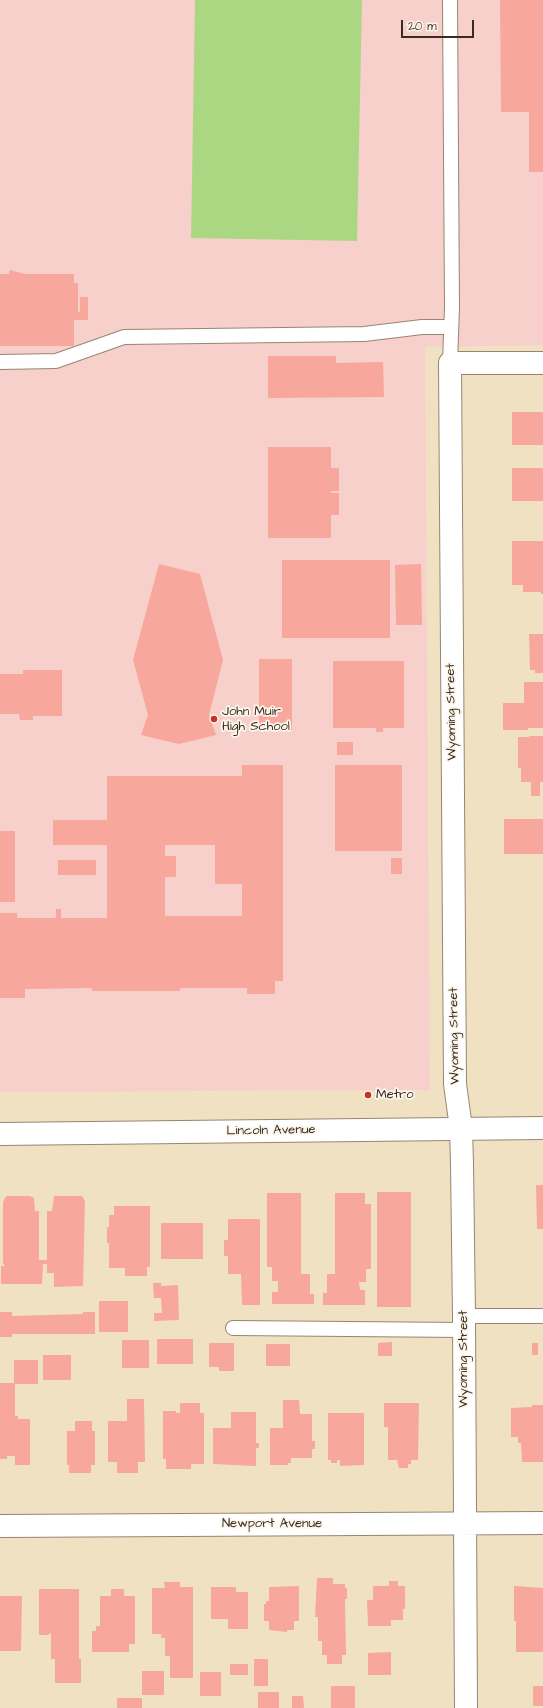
<!DOCTYPE html>
<style>
body{margin:0}
#map{position:relative;width:543px;height:1708px;overflow:hidden;background:#f1e1c3;font-family:"Architects Daughter",sans-serif}
canvas{display:block}
.scale{position:absolute;left:401px;top:20px;width:73px;height:18px;box-sizing:border-box;border:2px solid #3b2a1e;border-top:0;padding-left:5px;font-size:12px;line-height:14px;white-space:nowrap;color:#3b2a1e;-webkit-text-stroke:3px #fbf7ec;paint-order:stroke}
</style>
<div id="map">
<canvas width="543" height="1708"></canvas>
<div class="scale">20 m</div>
</div>
<script>
const g = document.querySelector('canvas').getContext('2d');
g.lineJoin = 'round';
function fill(path, color) { g.fillStyle = color; g.fill(path, 'evenodd'); }
function strokePath(path, color, width, dash) { g.strokeStyle = color; g.lineWidth = width; g.lineCap = dash ? 'butt' : 'round'; g.setLineDash(dash || []); g.stroke(path); }
function label(font, color, halo, rows, align = 'center') {
  g.font = font + ' "Architects Daughter",sans-serif'; g.lineWidth = 3.5; g.setLineDash([]); g.textBaseline = 'middle'; g.strokeStyle = halo; g.fillStyle = color; for (const [text, x, y, turn = 0] of rows) {
    g.save(); g.translate(x, y); g.rotate((+turn || 0) * Math.PI / 180); g.textAlign = isNaN(turn) ? turn : align; if (halo) g.strokeText(text, 0, 0); g.fillText(text, 0, 0); g.restore();
  }
}
fill(new Path2D(`
 M0 0H543V345L425 347 430 1090 0 1092Z`), '#f7d0cb');
fill(new Path2D(`
 M195 0H362L357 241 191 238Z`), '#acd782');
fill(new Path2D(`
 M500 0H543V172H529V112H501Z
 M10 270 25 274H74V283H78V312H80V297H88V320H74V346H0V274H9Z
 M268 356H336V363L383 362 384 397 268 398Z
 M512 412H543V445H512Z
 M268 447H331V468H339V491H331V493H339V515H331V538H268Z
 M512 468H543V501H512Z
 M512 541H543V594H541V592H523V585H512Z
 M282 560H390V638H282Z
 M159 564 200 574 223 660 209 715 216 735 179 744 141 735 148 715 133 660Z
 M421 564 422 625H396L395 565Z
 M529 634H543V673H535V670H530Z
 M259 659H292V730L259 731Z
 M333 661H404V728H383V732H376V728H333Z
 M23 670H62V716H33V720H20L19 714H0V674H23Z
 M524 682H543V728H528V730H503V703H524Z
 M529 736H543V782H540V796H531V782H521V768H518V737H529Z
 M337 742H353V755H337Z
 M242 765H283V981H275V994H247V988H180V991H92V988L25 989V998H0V913H17V918H56V909H61V918H107V845H53V820H107V776H242ZM165 845H215V884H242V916H165V877H176V856H165Z
 M335 765H402V851H335Z
 M504 819H543V854H504Z
 M0 831H15V902H0Z
 M391 858H402V874H391Z
 M58 860H96V875H58Z
 M536 1185H543V1229H537Z
 M377 1192H411V1307H377Z
 M267 1193H301V1274H310V1294H314V1304H272V1292H278V1281H272V1267H267Z
 M335 1193H365V1204H371V1269H366V1282H359L360 1290H365V1305H323V1293H327V1274H335Z
 M6 1196H30L34 1198 35 1211H39V1260H47V1211H52L54 1196H82L85 1201 83 1286 54 1287V1273H47V1264H43L42 1284H1V1266H5L3 1263V1202Z
 M114 1206H150V1267H147V1276H125V1268H109V1243H107V1227H109V1215H114Z
 M228 1219H260V1305H242L241 1274H228V1256H224V1240H228Z
 M161 1223H203V1259H161Z
 M153 1283H161V1286L178 1285 179 1320 154 1321V1313H162L161 1298H154Z
 M99 1301H128V1332H99Z
 M0 1312H12V1316L83 1314V1312H95V1334H12V1337H0Z
 M157 1339H193V1364H157Z
 M122 1340H149V1368H122Z
 M392 1342V1356H378V1343Z
 M209 1343H234V1371H219V1367H209Z
 M532 1343H538V1355H532Z
 M266 1344H290V1366H266Z
 M43 1355H71V1380H43Z
 M14 1360H38V1384H15V1416H18V1419H30V1465H15V1456H7V1459H0V1383H14Z
 M127 1399H144L145 1462H138V1473H117V1462H108V1421H127Z
 M283 1400H299L300 1414H312V1441H315V1449H312V1458H291V1463H288V1465H270V1428H283Z
 M180 1403H200V1413H204V1464H191V1469H166V1459H163V1411H176V1413H180Z
 M384 1403H419L418 1460H411V1464H408V1468H399L397 1460H388V1427H384Z
 M532 1405H543V1462H522L521 1443H518V1437H511V1408L532 1407Z
 M231 1412H256V1443H259V1448H256V1466L213 1464V1428H231Z
 M328 1413H364V1465L340 1466V1460H337V1463H331V1460H328Z
 M75 1421H92V1431H95V1465H91V1473H69V1465H67V1431H75Z
 M317 1578H333V1584H345V1588H347V1599H345L346 1655H342V1664H327V1655H322V1641H318V1617H315Z
 M389 1581H398V1586H405V1609H403V1620H391V1626H368L367 1600H373V1586H389Z
 M164 1582H180V1587H193V1678H170V1656H165V1638H161V1634H152V1588H165Z
 M299 1586V1621H294V1630H287V1632L269 1630V1621H264V1604H266V1601H269V1587Z
 M514 1586 543 1588V1652H516V1621H514Z
 M211 1587H236V1592H248V1629H228V1619H211Z
 M39 1589H79V1659H81V1683H55V1659H51V1633L48 1635H39Z
 M111 1589H124V1596H135V1644H129V1652H92V1631H96V1626H100V1596H111Z
 M0 1596H22L21 1651H0Z
 M391 1652V1675H368V1653Z
 M254 1659H268V1686H254Z
 M230 1664H248V1675H230Z
 M142 1671H164V1695H142Z
 M200 1672H221V1696H200Z
 M331 1686H355V1708H331Z
 M533 1686H543V1706H533Z
 M258 1692H279V1708H258Z
 M292 1696H303L304 1708H292Z
 M117 1698H142V1708H117Z`), '#f7a79b');
const service = new Path2D(`
 M0 362 56 361 124 337 364 334 422 327H451
 M450 363 452 307 450 0
 M464 1316H543
 M233 1328 464 1330`);
const minor = new Path2D(`
 M0 1526 543 1523
 M466 1708 464 1316 462 1164 461 1128 455 1084 450 363H543`);
const secondary = new Path2D(`
 M0 1134 543 1128`);
strokePath(service, '#968670', 16);
strokePath(minor, '#968670', 24);
strokePath(secondary, '#968670', 24);
strokePath(service, '#fff', 14);
strokePath(minor, '#fff', 22);
strokePath(secondary, '#fff', 22);
for (const [x, y, r, color] of [
 [214,719,4,"#c8321e"],
 [368,1095,4,"#c8321e"]
]) { const dot = new Path2D(); dot.arc(x, y, r, 0, 2 * Math.PI); g.fillStyle = color; g.fill(dot); strokePath(dot, '#fbf7ec', 1.5); }
label('13px', '#3b2a1e', '#fbf7ec', [
 ["John Muir",222,712],
 ["High School",222,727],
 ["Metro",376,1095]
], 'left');
label('13px', '#3b2a1e', '#fbf7ec', [
 ["Wyoming Street",452,712,-91],
 ["Wyoming Street",455,1036,-91],
 ["Lincoln Avenue",271,1131,-1],
 ["Wyoming Street",464,1359,-90],
 ["Newport Avenue",272,1524]
]);
</script>
